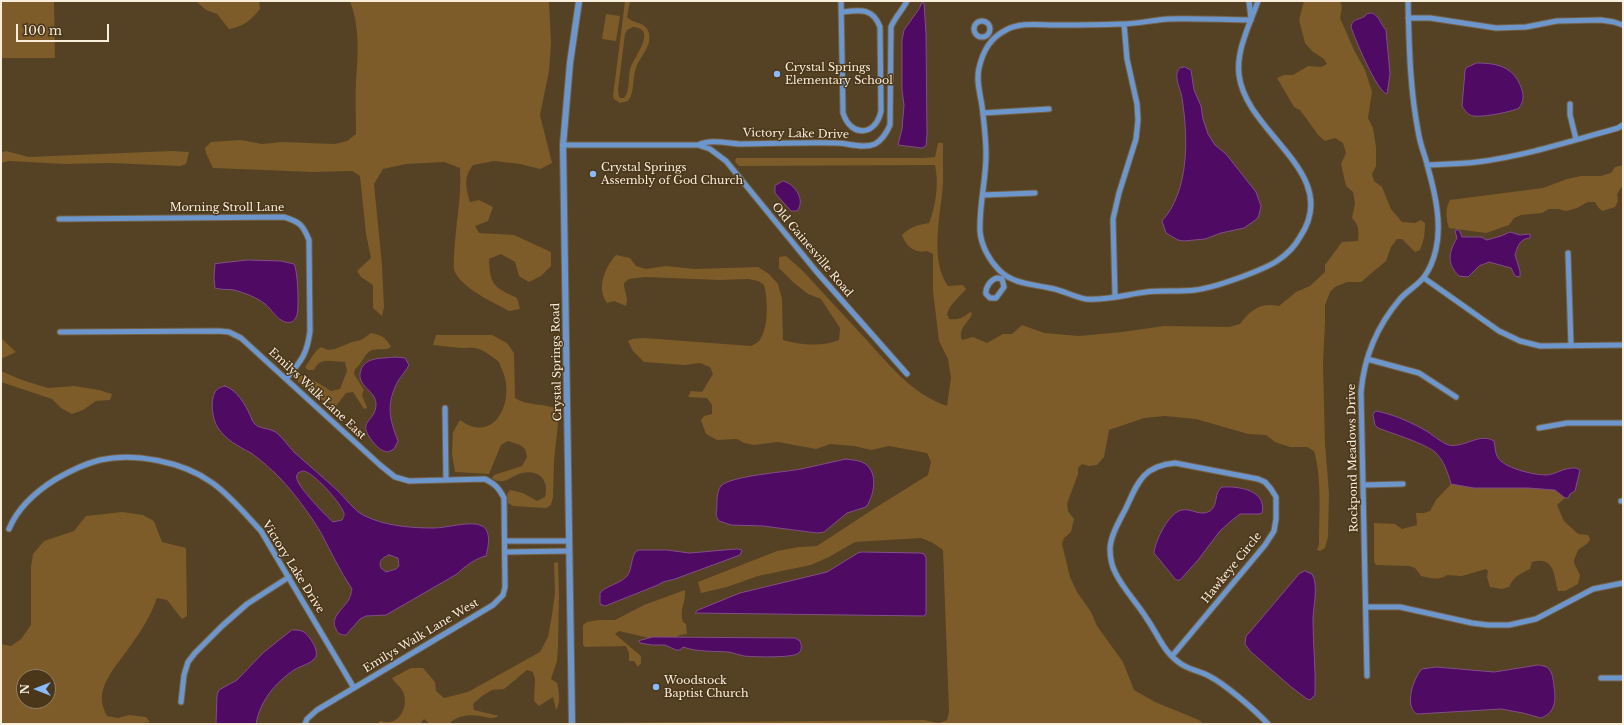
<!DOCTYPE html>
<style>
body{margin:0}
#map{position:relative;width:1624px;height:725px;overflow:hidden;background:#554123;font-family:"Libre Baskerville",serif}
canvas{display:block}
.frame{position:absolute;inset:0;border:2px solid #f9eddc;pointer-events:none}
.north{position:absolute;left:16px;top:669px;width:40px;height:40px;box-sizing:border-box;background:#4a3619;border:1px solid #907f67;border-radius:50%;rotate:270deg;font-size:11px;font-weight:700;line-height:16px;text-align:center;color:#f9eddc}
.north::after{content:'';display:block;margin:auto;width:14px;height:18px;background:#89bafc;clip-path:polygon(50% 0,100% 100%,50% 72%,0 100%)}
.scale{position:absolute;left:16px;top:24px;width:93px;height:18px;box-sizing:border-box;border:2px solid #f9eddc;border-top:0;padding-left:5px;font-size:12px;line-height:14px;white-space:nowrap;color:#f9eddc;-webkit-text-stroke:3px #4a3619;paint-order:stroke}
</style>
<div id="map">
<canvas width="1624" height="725"></canvas>
<div class="frame"></div>
<div class="north">N</div>
<div class="scale">100 m</div>
</div>
<script>
const g = document.querySelector('canvas').getContext('2d');
g.lineJoin = 'round';
function fill(path, color) { g.fillStyle = color; g.fill(path, 'evenodd'); }
function strokePath(path, color, width, dash) { g.strokeStyle = color; g.lineWidth = width; g.lineCap = dash ? 'butt' : 'round'; g.setLineDash(dash || []); g.stroke(path); }
function label(font, color, halo, rows, align = 'center') {
  g.font = font + ' "Libre Baskerville",serif'; g.lineWidth = 3; g.setLineDash([]); g.textBaseline = 'middle'; g.strokeStyle = halo; g.fillStyle = color; for (const [text, x, y, turn = 0] of rows) {
    g.save(); g.translate(x, y); g.rotate((+turn || 0) * Math.PI / 180); g.textAlign = isNaN(turn) ? turn : align; if (halo) g.strokeText(text, 0, 0); g.fillText(text, 0, 0); g.restore();
  }
}
fill(new Path2D(`
 M1 1H54L55 58H1Z
 M196 1H259L260 9C251 20 243 27 229 29L217 14 206 10Z
 M350 1H549L551 43 549 71 540 115 552 163 540 169 520 164 494 161 473 165C463 178 466 187 470 202L479 200 493 207 488 221 475 226 479 233 514 235 551 252V266L541 276 529 282 519 276 515 262 501 254 489 259C490 286 494 287 517 298L520 309 509 311C493 302 463 289 455 272 453 268 454 261 454 257 455 227 462 197 460 168L444 162 406 164 383 169 374 184 382 265 384 307 382 316 373 308V285L361 277 357 271 371 258 366 234 360 176 352 171 313 172 213 168 206 153 205 148 211 142 241 140 262 144 282 142 335 144 347 141 356 134C356 116 355 99 356 81 358 54 360 27 350 1Z
 M625 1H630L627 17 629 19C636 24 646 22 649 33 652 47 640 56 636 68 632 79 635 92 628 101L620 103 614 99 613 96ZM633 27C659 29 632 59 630 70 628 79 630 92 624 98H620L619 96 618 90 625 34 627 30Z
 M1304 1H1340L1342 7 1340 18 1354 50 1365 70 1372 92 1368 118 1373 128 1376 147V166L1372 174 1374 181 1382 187 1391 209 1402 222 1415 223 1421 220 1425 223C1425 233 1424 241 1420 250L1415 252 1402 239H1397L1391 247 1386 261 1361 282H1347L1335 287 1330 292 1325 305V323L1323 364 1325 444 1329 493 1328 537 1325 548 1320 551 1317 550 1319 544C1319 517 1322 477 1314 451L1307 447H1290L1275 442 1266 435 1248 434 1196 419 1165 416 1144 418 1109 430 1104 457 1097 465 1089 466 1082 464 1078 468V474L1067 504 1068 511 1074 519 1071 532 1064 538 1062 544 1070 577 1077 592 1091 612 1097 626 1123 662 1134 690 1155 702 1199 720 1203 724H589L594 723 924 720 939 723 947 720 949 712 943 550 933 543 921 538 855 542 829 557 811 565 758 576 727 587 701 593 698 582 777 551 799 547 817 546 875 508 928 475 931 462 927 453 889 446 871 450 854 446 830 444 816 449 778 442 754 445 744 443 737 439 717 440 706 434 701 420 704 416 712 414V405L707 398 688 397 691 391 702 392 713 374 710 367 700 363 684 365 644 362 633 351 628 341 632 339 644 338 751 346C754 344 757 343 759 341 769 328 768 300 764 285L758 281 748 279 720 280 645 277 629 279 624 283C624 293 629 297 626 306L614 301 607 303C596 288 605 267 616 255L630 258 636 266 646 269 666 266 695 269 758 267 769 274 778 284 782 299 783 340C799 345 823 347 839 340L840 328 821 299 808 294 793 282 779 268V257L786 256 802 270C822 292 842 313 862 335 887 362 911 394 947 406L951 378 948 359 939 341 933 291V254L927 251C914 254 906 246 902 235 910 227 918 225 929 223 936 206 939 183 935 165L739 166 735 162 736 158H924L935 157 938 143H943C943 157 943 170 943 183 941 214 929 259 948 286L963 285 966 289C959 298 951 302 947 314L949 319C959 320 963 318 970 312L972 313C971 321 957 328 962 340L973 337 987 343 1003 334H1012L1022 325 1044 333 1079 336 1122 332 1164 326 1229 327 1240 324C1250 310 1261 302 1279 306L1296 292 1310 286 1325 272V265L1342 242 1358 241C1359 231 1359 225 1352 218L1355 203 1353 192 1346 186 1341 164 1346 153 1343 143 1335 138 1325 141 1319 136 1300 110 1294 107 1277 78 1284 75H1293L1308 66 1321 67 1327 64 1324 59 1312 51 1305 43 1299 20Z
 M606 14 620 16 616 41 602 39Z
 M6 151 29 157 172 151 189 152 186 164 180 166 111 163 64 164 9 161 1 163V153Z
 M1623 165V185L1617 194 1618 201 1615 207 1602 211 1598 207 1595 202H1588L1577 208 1566 211 1558 209H1549L1542 213 1521 215 1514 218 1509 225 1486 233 1449 228C1446 220 1445 207 1450 200L1543 188 1567 179 1581 176H1601L1611 173 1615 167Z
 M371 333C381 335 386 337 391 347 385 351 378 348 372 350 364 353 363 363 355 369L354 374 364 390 362 395 367 408 364 409 353 392 346 393 336 406C321 401 310 393 298 382L299 376C306 374 324 387 331 391L340 389 347 371 345 362C332 362 320 356 314 370H308L305 367C311 360 313 352 321 347L328 350 335 349 352 342 361 340Z
 M436 335H492L507 343 514 353 515 398C527 406 541 403 555 408L558 424 554 460 553 497 551 505 546 508 513 506 508 503 507 494 510 490 523 493 537 501 545 497C550 479 537 468 519 474 513 476 506 483 498 481 496 481 494 479 492 478L494 475 522 466 527 457 525 449 520 445 508 441 501 445 489 474 455 472 452 454 453 432 460 420C494 445 515 402 503 372 501 368 500 363 498 361 493 357 484 351 479 349 474 347 466 348 461 348 451 347 442 346 433 345Z
 M1 338 16 352 1 359Z
 M1 371 22 380 48 388 74 386 99 390 112 394 110 400 96 401 83 410 72 414 61 408 52 399 1 382Z
 M1451 484 1474 488H1528L1555 490 1565 498 1557 505 1564 521 1578 534 1588 535 1590 539 1588 543 1578 550 1574 560V563L1580 575 1578 584 1565 591H1558C1554 577 1555 555 1532 562L1530 569C1520 574 1514 576 1509 587L1502 589 1490 587 1487 577 1488 571 1486 569 1462 576 1447 575C1439 581 1430 578 1421 576L1415 568 1409 566 1376 565 1374 562V523L1395 524 1402 529 1417 525 1416 513H1424L1430 511 1436 500Z
 M122 512 143 515 154 521 162 542 186 548 187 616 182 619 167 600 157 598C151 615 142 630 131 645 121 660 105 676 102 695 101 702 104 710 107 716L118 718 129 715 146 717 150 722 138 724H1V644L11 646 21 639 31 625V567L33 554 44 541 74 531 86 516ZM24 677H48V701H24Z
 M558 562 559 596 558 646 557 661 551 679 557 683C559 691 561 703 556 710L553 697 539 706 534 701 535 679 533 672 527 670 504 689 492 690 482 696 473 704 474 710 499 716C491 720 487 717 480 716 469 714 456 716 449 724H430L424 719 420 724H377L380 721C382 721 386 723 389 722 403 721 409 701 402 690 400 686 395 683 392 678L411 668H423L435 682 436 691 444 698 468 692 540 652 548 637 552 615 555 593 554 563Z
 M685 590C686 604 679 608 683 622L686 624 687 634 680 635 676 637 649 638 619 631 615 634 641 656V663L638 667 634 661H629V653L626 646 585 647 583 645V625L587 622 598 620H615L644 605Z`), '#7d5c29');
const water = new Path2D(`
 M922 3H924L926 33 927 134 926 146 922 148 898 145 902 129 904 105 902 90V40L904 30 919 9Z
 M1372 13C1380 16 1380 24 1386 30L1390 74 1387 94C1377 92 1355 39 1351 27 1352 17 1362 21 1367 14Z
 M1477 63C1498 63 1513 67 1521 87 1524 95 1524 101 1519 108 1512 112 1476 119 1470 115 1466 113 1464 109 1462 106L1465 71 1466 68Z
 M1185 67 1191 70 1194 90 1201 106 1203 119 1208 134 1215 145 1226 154 1256 192 1261 206 1259 215 1257 219 1244 228 1221 233 1205 239 1184 241 1178 240 1166 233 1162 221C1190 190 1188 136 1182 98 1181 89 1172 75 1180 68Z
 M783 181C795 184 806 200 797 211H791L775 193V186Z
 M1459 230 1462 237H1481L1487 240 1501 236 1510 232 1520 235 1530 234V238C1520 239 1518 245 1515 255L1520 271V277L1515 276 1511 268 1489 262 1479 266 1468 277 1459 276C1446 263 1449 252 1457 238L1455 231Z
 M248 260 281 261 294 264C298 271 299 307 297 315 296 318 294 320 292 322 279 325 273 310 265 304 256 297 245 293 234 290 227 289 221 290 215 288L214 278 215 264Z
 M395 357 405 358 409 365C406 371 402 375 398 381 386 404 389 418 398 441L394 449 388 452C381 451 377 447 373 442 355 420 376 423 376 404 376 390 355 386 361 370 366 356 383 359 395 357Z
 M225 386C237 390 245 404 250 415 251 417 252 421 254 423 259 430 271 427 278 434 284 439 288 446 294 452 308 465 323 477 337 490 345 498 354 510 363 515 384 526 411 528 434 528 447 528 472 520 482 526 492 531 488 548 486 556 476 558 464 567 457 574L386 615 366 616 360 619 346 635C341 635 338 634 336 629 329 617 345 608 349 599 351 595 351 593 352 589 340 571 331 552 321 533 309 513 295 494 279 477 271 469 261 460 251 453 238 446 226 440 218 428 212 419 210 401 215 392 217 388 221 387 225 386ZM304 471C314 473 339 501 343 511 345 514 344 517 342 520L333 522C326 516 298 487 297 479 296 476 297 475 298 473ZM389 555 398 558 399 566 396 569 386 572 381 568C378 561 382 558 389 555Z
 M1376 411C1393 414 1413 423 1428 432 1434 436 1442 443 1449 445 1465 448 1480 432 1494 441 1495 445 1495 452 1497 456 1502 468 1534 475 1546 475 1555 475 1564 467 1576 468L1580 470 1575 491 1570 494 1568 498H1565L1555 490 1528 488H1474L1451 484C1448 473 1444 461 1436 453 1427 444 1391 433 1378 428L1375 425 1373 415Z
 M846 459C851 460 857 460 862 462 879 470 875 494 866 507L847 513 824 532 817 533 763 526 731 525 719 521 716 516C718 507 715 493 721 486 729 476 786 472 801 469 816 466 831 462 846 459Z
 M1222 487C1239 486 1267 490 1262 513L1259 514H1240L1231 521 1220 531 1198 560 1180 580H1176L1154 553C1155 541 1169 512 1182 510 1192 508 1200 517 1210 511 1219 505 1213 493 1222 487Z
 M737 549 742 550 740 555 675 579 663 582 658 585 605 606 600 604V593C607 585 620 584 627 576 633 569 630 555 638 550H667L689 553Z
 M862 552 920 553 924 554 926 558V614L924 616 695 613 698 610 740 593 827 572 858 553Z
 M1305 571 1312 574C1319 585 1313 607 1313 620 1313 645 1316 670 1315 695L1310 700 1307 699 1290 686 1250 651 1245 644 1246 636 1249 633 1299 574Z
 M292 630C296 630 301 630 304 632 310 636 320 652 315 658 311 664 300 666 294 670 275 683 260 701 256 724H216L217 695 219 690 237 680 263 653Z
 M653 637 795 638 800 641C802 646 802 652 797 654 789 658 753 657 744 656 739 655 734 653 729 652 713 651 697 652 683 647L680 650H676L665 645H652L640 643 639 641Z
 M1539 665C1542 666 1546 666 1548 668 1553 673 1553 680 1554 686 1556 700 1556 712 1541 718L1523 713 1501 709 1417 714C1404 707 1413 678 1422 669L1436 667 1494 672Z`);
fill(water, '#4f0a64');
strokePath(water, '#824e88', 1);
const minor = new Path2D(`
 M841 1 843 113C851 138 876 136 881 111L880 27C873 7 859 10 842 12
 M1249 1 1251 19
 M1408 18H1430L1496 28 1526 27 1557 21 1601 20 1614 22 1623 25
 M1251 20C1224 20 1196 18 1169 19 1153 20 1136 24 1120 24 1098 25 1076 25 1054 25 1039 25 1020 22 1006 30 990 38 983 51 979 68 976 81 980 93 982 106 984 122 986 139 986 155 986 180 979 206 980 231 981 245 989 260 999 270 1013 284 1031 284 1050 288 1062 290 1074 297 1086 299 1103 301 1129 294 1146 292 1162 290 1179 292 1195 290 1214 288 1261 271 1277 261 1286 255 1295 246 1300 237 1343 173 1246 134 1239 75 1236 50 1250 24 1258 1
 M974 29a8 8 0 1 1 16 0a8 8 0 1 1-16 0Z
 M1570 104V115L1576 139
 M983 113 1049 109
 M563 145H698C710 139 726 143 740 144 772 144 804 142 836 143 848 143 863 149 875 144 882 140 887 132 890 125L891 27C895 17 902 11 907 1
 M698 145 710 149 726 161 816 271 907 374
 M1427 165C1444 164 1460 164 1477 162 1525 156 1571 141 1618 128L1623 125
 M983 195 1035 193
 M59 219 284 217C300 222 303 225 309 240L310 331C307 355 301 361 286 379
 M1568 253 1571 346
 M997 278 1002 279 1004 287 996 298H990L986 294C985 288 990 280 997 278Z
 M1424 278 1499 331 1520 341 1540 346 1623 345
 M1115 296 1113 219 1119 193 1136 139 1138 120 1137 104 1127 59 1124 24
 M60 332 219 331 229 332 241 338 380 465 395 477 409 481 485 479C495 484 499 488 504 498L505 587 503 595 493 605 317 710 307 719 305 724
 M1367 359 1419 373 1456 397
 M445 408 446 480
 M1539 428 1567 423H1623
 M1363 485 1403 484
 M1621 501H1623
 M9 529C18 507 35 492 56 479 70 471 84 464 100 460 134 452 183 462 211 482 228 493 247 516 261 531L354 688
 M505 541H569
 M505 552 569 551
 M1366 607H1400L1472 623 1488 625H1509L1536 619 1593 589 1623 583
 M1172 656 1265 545 1274 531 1276 519V497L1271 489 1265 482 1258 479 1175 463C1143 466 1138 482 1126 508 1120 520 1111 534 1110 548 1110 556 1112 567 1116 574 1124 590 1138 604 1147 619 1159 636 1163 652 1181 664 1190 670 1200 671 1209 676 1225 684 1255 710 1268 724
 M1367 676 1361 392C1364 357 1377 326 1400 299 1407 291 1418 285 1424 277 1430 269 1434 258 1436 249 1442 223 1435 193 1428 168 1426 158 1421 147 1419 136 1410 92 1409 46 1408 1
 M1601 678H1623
 M181 702 184 675 188 662 195 653 222 626 247 604 289 577`);
const tertiary = new Path2D(`
 M572 724 563 145 570 63 579 1`);
strokePath(minor, '#736044', 7);
strokePath(tertiary, '#736044', 8);
strokePath(minor, '#6d96cc', 5);
strokePath(tertiary, '#6d96cc', 6);
for (const [x, y, r, color] of [
 [777,74,4,"#89bafc"],
 [593,174,4,"#89bafc"],
 [656,687,4,"#89bafc"]
]) { const dot = new Path2D(); dot.arc(x, y, r, 0, 2 * Math.PI); g.fillStyle = color; g.fill(dot); strokePath(dot, '#4a3619', 1.5); }
label('11px', '#f9eddc', '#4a3619', [
 ["Crystal Springs",785,68],
 ["Elementary School",785,81],
 ["Crystal Springs",601,168],
 ["Assembly of God Church",601,181],
 ["Woodstock",664,681],
 ["Baptist Church",664,694]
], 'left');
label('11px', '#f9eddc', '#4a3619', [
 ["Victory Lake Drive",796,134,1],
 ["Morning Stroll Lane",227,208],
 ["Old Gainesville Road",812,250,50],
 ["Crystal Springs Road",557,362,-91],
 ["Emilys Walk Lane East",317,394,43],
 ["Rockpond Meadows Drive",1353,458,-91],
 ["Victory Lake Drive",293,567,58],
 ["Hawkeye Circle",1232,568,-51],
 ["Emilys Walk Lane West",421,636,-31]
]);
</script>
